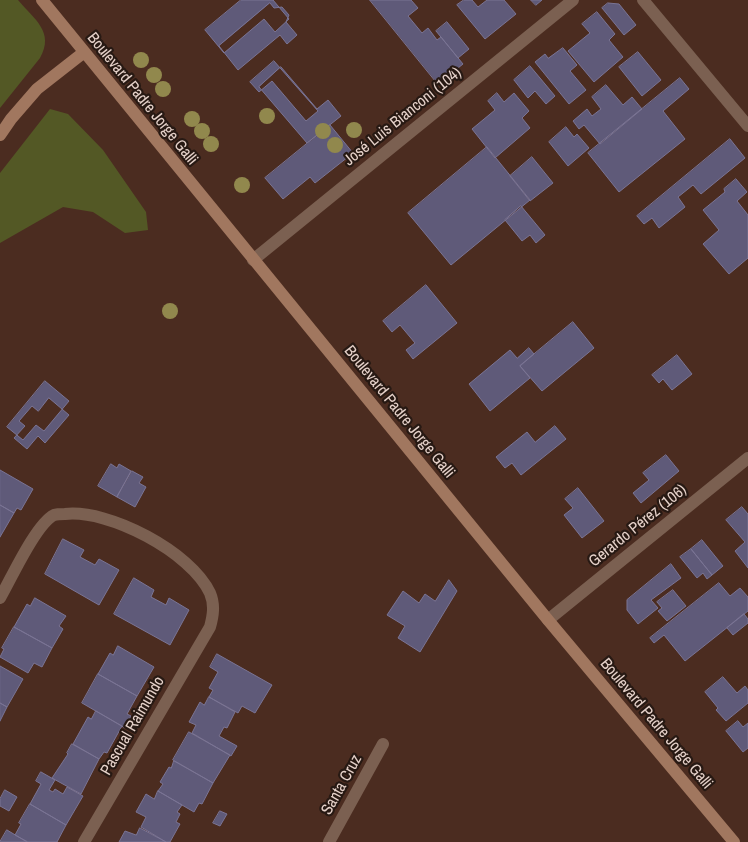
<!DOCTYPE html>
<meta charset="utf-8">
<style>
body{margin:0}
canvas{display:block;background:#4b2c20}
</style>
<canvas width="748" height="842"></canvas>
<script>
const g = document.querySelector('canvas').getContext('2d');
g.lineJoin = 'round';
function fill(path, color) { g.fillStyle = color; g.fill(path, 'evenodd'); }
function strokePath(path, color, width, dash) { g.strokeStyle = color; g.lineWidth = width; g.lineCap = dash ? 'butt' : 'round'; g.setLineDash(dash || []); g.stroke(path); }
function label(font, color, halo, rows, align = 'center') {
  g.font = font + ' "Archivo Narrow",sans-serif'; g.lineWidth = 4.5; g.setLineDash([]); g.textBaseline = 'middle'; g.strokeStyle = halo; g.fillStyle = color; for (const [text, x, y, turn = 0] of rows) {
    g.save(); g.translate(x, y); g.rotate((+turn || 0) * Math.PI / 180); g.textAlign = isNaN(turn) ? turn : align; if (halo) g.strokeText(text, 0, 0); g.fillText(text, 0, 0); g.restore();
  }
}
fill(new Path2D(`
 M0 0H18C34 19 55 32 40 58L0 108Z
 M50 109 68 114 103 150 146 212 148 230 125 233 93 212 63 207 0 243V173Z`), '#535825');
const building = new Path2D(`
 M241 0H273L289 19 275 32 264 19 224 53 205 30Z
 M370 0H411L418 8 408 16 422 33 428 28 437 40 441 37 463 64 438 84Z
 M464 0H472L478 7 487 0H504L516 14 485 39 457 5Z
 M531 0H542L536 5Z
 M270 3 274 8 282 7 289 15 286 22 297 35 287 44 280 35 238 70 219 46Z
 M608 3 619 4 636 25 624 35 602 8Z
 M597 12 615 34 609 40 623 57 594 82 568 51 590 33 582 24Z
 M447 22 469 49 458 58 436 31Z
 M563 48 577 65 570 71 586 90 569 104 535 62 545 54 548 58Z
 M638 52 661 80 642 96 619 67Z
 M274 61 318 111 306 121 272 81 259 92 250 82Z
 M530 66 555 96 546 104 535 91 528 98 514 80Z
 M281 67 317 109 328 100 341 116 307 143 259 87Z
 M680 78 689 89 663 111 685 139 619 192 588 153Z
 M606 85 623 105 632 97 642 109 600 144 584 125 579 129 573 121 587 109 592 116 601 109 592 97Z
 M497 93 504 102 514 93 529 111 522 118 530 128 495 158 472 129 495 110 488 101Z
 M330 125 353 153 315 183 310 177 283 199 265 178Z
 M566 127 574 137 577 134 589 148 568 166 549 142Z
 M730 139 745 158 701 194 693 185 678 197 685 207 659 228 652 218 644 224 637 216Z
 M487 147 530 200 451 265 408 213Z
 M532 157 553 183 530 201 510 176Z
 M736 179 747 192 737 201 748 215V258L729 274 703 244 719 230 703 210 725 192 724 189Z
 M521 206 545 235 536 243 530 235 522 241 505 220Z
 M426 285 457 323 413 359 406 350 415 343 400 325 392 332 383 321Z
 M573 322 594 348 542 391 520 366Z
 M529 348 534 354 520 366 530 378 490 411 469 384 510 350 517 358Z
 M677 355 692 374 672 390 663 379 659 383 652 375Z
 M45 381 69 401 44 431 36 425 23 440 7 427Z
 M49 398 69 415 45 443 38 436 27 449 14 438 25 426 19 421 32 406 38 411Z
 M555 426 566 439 521 475 512 463 505 468 496 457 527 432 535 442Z
 M666 455 679 471 641 503 633 493 649 480 643 473Z
 M111 464 117 468 119 464 131 471 117 497 98 486Z
 M0 470 33 489 21 510 17 508 14 513 0 505Z
 M132 471 143 477 139 483 146 487 135 507 117 497Z
 M578 488 604 521 582 538 564 515 573 508 565 499Z
 M0 505 14 513 0 537Z
 M742 507 748 514V568L735 551 745 542 726 520Z
 M63 539 84 550 80 557 95 565 99 559 119 570 99 605 45 574Z
 M702 540 723 566 712 575 691 549Z
 M691 549 712 575 707 579 703 573 697 578 680 557Z
 M671 564 681 578 651 600 658 608 638 624 627 610V600Z
 M134 578 154 590 151 597 166 605 169 598 189 610 170 645 114 614Z
 M449 580 457 591 420 652 398 638 405 626 387 615 403 591 419 603 425 594 435 601Z
 M719 583 730 596 740 588 748 597V611L685 661 664 635 654 643 650 638Z
 M673 590 686 606 667 621 658 611 662 608 657 602Z
 M35 598 66 616 59 626 63 629 52 648 14 627 27 604 30 606Z
 M744 614 748 619V623L733 635 727 628Z
 M14 627 52 648 42 667 34 663 28 673 0 657 4 649 2 648Z
 M118 646 154 667 137 696 98 674 110 653 113 655Z
 M217 654 272 685 255 713 242 706 238 713 209 697 213 690 209 688 218 672 210 667Z
 M0 666 23 679 7 707 0 703Z
 M98 674 137 696 127 714 131 716 125 728 82 703Z
 M723 677 737 693 745 686 748 690V703L726 721 716 710 718 708 705 692Z
 M209 697 235 712 227 728 224 727 219 736 237 746 231 756 192 733 196 725 189 722 200 702 204 705Z
 M0 703 7 707 0 721Z
 M96 711 122 726 107 753 104 752 99 759 73 744 88 717 91 719Z
 M738 721 743 727 748 723V748L743 752 726 731Z
 M189 732 230 755 213 783 173 760Z
 M72 744 99 759 81 794 52 778 68 754 67 753Z
 M174 761 213 783 202 804 199 803 194 812 158 791 163 784 160 782 169 767 171 768Z
 M41 772 55 780 49 790 53 792 55 789 63 794 67 787 83 796 66 825 30 804 41 784 36 781Z
 M5 790 17 797 9 811 0 806V799Z
 M158 791 182 805 177 812 180 814 176 822 180 824 170 842H166L141 827 146 817 136 812 146 794 154 799Z
 M30 804 66 825 57 842H28L15 835 21 824 19 823Z
 M220 811 227 814 220 826 213 823Z
 M140 828 166 842H119L125 831 136 835Z
 M7 830 27 842H0Z`);
fill(building, '#5f5a79');
strokePath(building, '#7a7494', 1);
strokePath(new Path2D(`
 M643 0 748 126
 M253 260 573 0
 M0 598C11 579 36 524 54 515 57 514 62 514 65 514 109 509 191 552 210 593 215 605 213 616 210 627L84 842
 M548 620 748 458
 M329 842 383 744`), '#7b6051', 12);
strokePath(new Path2D(`
 M42 0 548 620 734 842
 M0 135 11 119 37 89 83 53`), '#a1775f', 12);
g.fillStyle = '#91884d';
for (const [x, y] of [
 [141,60],
 [154,75],
 [163,89],
 [267,116],
 [192,119],
 [354,130],
 [202,131],
 [323,131],
 [211,144],
 [335,145],
 [242,185],
 [170,311]
]) { g.beginPath(); g.arc(x, y, 8, 0, 2 * Math.PI); g.fill(); }
label('16px', '#e6d2ca', '#271913', [
 ["Boulevard Padre Jorge Galli",142,99,51],
 ["José Luis Bianconi (104)",403,117,-39],
 ["Boulevard Padre Jorge Galli",399,412,51],
 ["Gerardo Pérez (106)",638,526,-39],
 ["Boulevard Padre Jorge Galli",656,724,50],
 ["Pascual Raimundo",133,726,-60],
 ["Santa Cruz",342,785,-61]
]);
</script>
